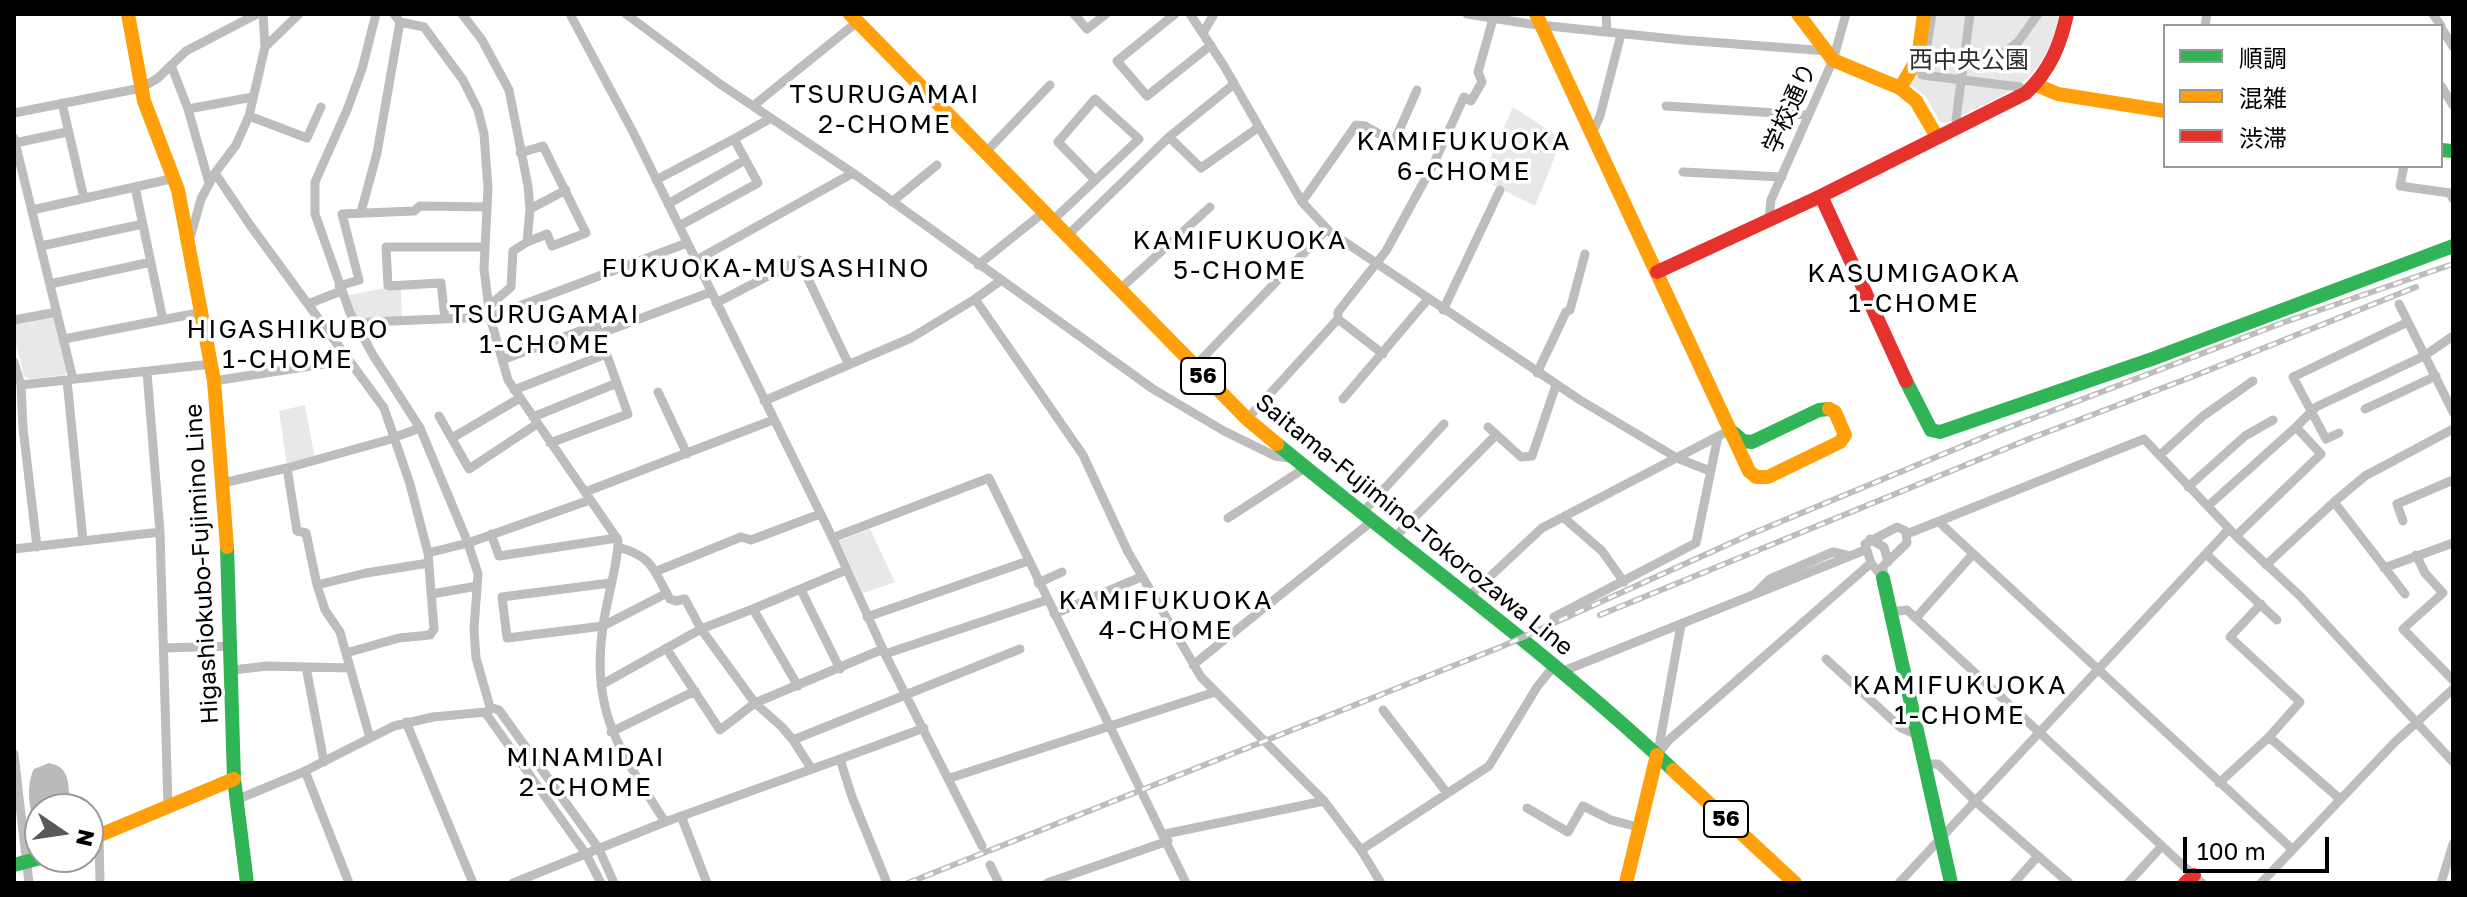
<!DOCTYPE html>
<meta charset="utf-8">
<style>
body{margin:0}
#map{position:relative;width:2467px;height:897px;overflow:hidden;background:#fff;font-family:"Golos Text","Noto Sans JP",sans-serif}
canvas{display:block}
.frame{position:absolute;inset:0;border:16px solid #000;pointer-events:none}
.legend{position:absolute;left:2163px;top:24px;width:280px;height:144px;box-sizing:border-box;background:#fff;border:2px solid #999;margin:0;padding:10px 14px;list-style:none;font-size:24px;color:#000}
.legend li{display:flex;align-items:center;gap:16px;height:40px}
.legend b{width:40px;border:2px solid #999}
.north{position:absolute;left:24px;top:793px;width:80px;height:80px;box-sizing:border-box;background:#fff;border:2px solid #999;border-radius:50%;rotate:103deg;font-size:22px;font-weight:700;line-height:32px;text-align:center;color:#000}
.north::after{content:'';display:block;margin:auto;width:28px;height:36px;background:#595959;clip-path:polygon(50% 0,100% 100%,50% 72%,0 100%)}
.scale{position:absolute;left:2183px;top:837px;width:146px;height:36px;box-sizing:border-box;border:4px solid #000;border-top:0;padding-left:10px;font-size:24px;line-height:28px;white-space:nowrap;color:#000;-webkit-text-stroke:6px #fff;paint-order:stroke}
</style>
<div id="map">
<canvas width="2467" height="897"></canvas>
<div class="frame"></div>
<ul class="legend">
<li><b style="height:10px;background:#30b455"></b>順調</li>
<li><b style="height:10px;background:#ff9f0a"></b>混雑</li>
<li><b style="height:10px;background:#e5322d"></b>渋滞</li>
</ul>
<div class="north">N</div>
<div class="scale">100 m</div>
</div>
<script>
const g = document.querySelector('canvas').getContext('2d');
g.lineJoin = 'round';
function fill(path, color) { g.fillStyle = color; g.fill(path, 'evenodd'); }
function strokePath(path, color, width, dash) { g.strokeStyle = color; g.lineWidth = width; g.lineCap = dash ? 'butt' : 'round'; g.setLineDash(dash || []); g.stroke(path); }
function label(font, color, halo, rows, align = 'center') {
  g.font = font + ' "Golos Text","Noto Sans JP",sans-serif'; g.lineWidth = 7; g.setLineDash([]); g.textBaseline = 'middle'; g.strokeStyle = halo; g.fillStyle = color; for (const [text, x, y, turn = 0] of rows) {
    g.save(); g.translate(x, y); g.rotate((+turn || 0) * Math.PI / 180); g.textAlign = isNaN(turn) ? turn : align; if (halo) g.strokeText(text, 0, 0); g.fillText(text, 0, 0); g.restore();
  }
}
fill(new Path2D(`
 M1930 14H2059C2044 87 2007 92 1947 123L1940 122 1926 97 1910 84Z
 M1513 107 1562 139 1535 206 1481 179Z
 M384 288 401 289 402 318 356 319 346 296Z
 M54 317 67 371 65 375 30 379 24 376 14 336V323Z
 M305 405 315 459 287 466 279 411Z
 M870 529 895 582 863 593 839 541Z`), '#e8e8e8');
fill(new Path2D(`
 M49 763C70 767 68 783 70 802L85 801 86 809H40V832C29 818 25 785 34 769Z`), '#bababa');
strokePath(new Path2D(`
 M376 14 362 69 347 110 315 182V214L350 313 373 355 420 428 468 543 478 574 474 629 476 658 490 707 487 715 586 854 601 883
 M394 14 400 22 424 27 463 80 478 110 484 134 488 188 484 269 490 317 508 380 618 540C619 561 606 602 603 626 590 714 621 751 665 822
 M462 14 482 40 509 90 528 186 530 209 527 242 513 251 511 287 489 306
 M570 14 633 132 833 539 885 654 982 846
 M626 14 720 84 853 173 1153 389 1224 431 1275 456 1289 458
 M1074 14 1087 29 1106 14
 M1175 14 1117 61 1147 96 1211 45
 M1190 14 1224 66 1302 202 1330 232 1580 400 1677 458 1710 471
 M1467 14 1530 24 1683 40 1828 51
 M1606 14 1607 32
 M1932 14 1922 75 2020 87
 M2433 14 2441 26
 M2205 26 2207 14
 M2441 27 2453 47
 M1203 33 1214 14
 M265 47 299 14
 M1964 56 1994 60 2018 42 2038 14
 M171 65 188 109 209 183
 M2441 86 2453 105
 M62 103 84 198
 M753 106 857 22
 M1666 106 1808 115
 M188 109 253 97
 M14 113 141 88 158 78 186 51 257 14
 M249 116 307 138 321 107
 M1956 120 1970 14
 M1592 134 1600 116 1621 34
 M1169 137 1201 168 1259 127
 M14 138 73 379
 M734 139 771 118
 M15 143 67 132
 M986 152 1050 85
 M520 153 543 146 586 233 552 246 547 234 527 242
 M2404 166 2400 186 2450 193 2453 199
 M1683 172 1782 177
 M215 173 250 225 384 408 410 484 428 553
 M656 180 734 139 758 183 679 226
 M135 187 163 320
 M892 202 937 165
 M1302 202 1356 125 1365 126 1394 142 1417 90
 M668 204 745 160
 M530 209 566 190
 M32 210 175 178
 M361 212 377 153 400 22
 M1769 218 1771 200 1833 60 1846 14
 M1053 220 1139 139 1095 99 1058 142 1095 180
 M1068 235 1169 137 1234 84
 M188 236 191 235 201 199 215 173 236 145 249 116 265 47 263 14
 M41 246 143 224
 M695 261 853 173
 M978 265 1044 212
 M50 284 151 262
 M339 286 359 280 342 214 414 211 420 206 486 207
 M1120 289 1210 207
 M975 299 1083 455 1128 552 1201 677 1324 801 1361 850 1381 883
 M716 303 799 260 849 365
 M308 304 341 291
 M2399 304 2408 322
 M1443 310 1500 190
 M445 319 441 283 388 286 386 247H483
 M14 320 57 312
 M357 325 369 322 490 317 687 243
 M599 334 711 292
 M64 339 203 312
 M1383 354 1338 319V312L1386 251 1433 165 1464 97 1471 101 1482 82 1478 72 1493 19
 M502 360 596 325 628 414 550 443
 M14 362 21 385 23 428 37 547
 M1194 367 1327 229
 M147 372 160 532 168 806
 M1537 373 1566 312 1570 310 1585 254
 M67 380 83 541
 M214 381 349 360
 M21 385 212 364
 M514 390 606 354
 M658 392 687 454
 M1343 399 1428 299
 M764 401 911 338 975 299 1000 281
 M2365 409 2436 376
 M439 416 469 469 537 424
 M533 417 617 383
 M1247 419 1338 319
 M1488 427 1521 457 1532 456 1556 385
 M2296 427 2316 407 2424 356 2453 336
 M2339 433 2326 439 2293 377 2408 322 2453 412
 M395 437 420 428
 M452 438 520 398
 M2160 455 2203 416 2253 381
 M287 468 395 438
 M223 483 287 468 297 531 306 533 317 585 325 610 340 632 370 738
 M2188 487 2245 436 2273 420
 M585 492 773 420
 M2334 502 2365 476 2453 429
 M2208 506 2296 427 2321 454 2236 536
 M1361 514 1444 424
 M1563 517 1602 551 1624 582
 M1228 518 1305 468
 M2403 521 2397 504 2453 480
 M1939 522 2292 849
 M1897 527 1906 531 1907 543 1883 566V578L1871 563 1865 544Z
 M491 534 499 556 617 538
 M1907 534 2144 439 2236 536 2300 596 2453 762
 M832 538 989 478 1186 883
 M1394 538 1496 435
 M1870 539 1884 547 1888 562
 M618 547C654 557 653 570 670 599L676 601 685 599 701 629 755 703 782 727 793 740 1020 649
 M14 549 160 532
 M2206 554 2277 620
 M2416 555 2425 573 2443 593 2403 629 2453 680
 M2266 565 2334 502 2405 594
 M2384 568 2453 543
 M657 571 741 537 751 540 820 514
 M610 583 502 597 507 638 603 626 667 593
 M1038 583 1062 572
 M317 585 366 573 429 563
 M801 590 840 669
 M1756 593 1770 579 1833 552 1850 556
 M432 594 477 586
 M1467 598 1542 528 1730 430
 M1890 612 1907 610 2202 883
 M1054 614 1141 577
 M867 617 1028 561
 M1554 617 1696 543 1718 436
 M1916 618 1973 554
 M164 648 232 646
 M666 648 720 730 755 703 883 649
 M346 653 399 638 430 635 434 629 428 553 468 543 590 500
 M885 654 1047 600
 M1826 659 1901 728 1917 735
 M1193 665 1371 522
 M306 667 324 762
 M233 670 267 666 350 668
 M1561 672 1865 550
 M601 685 701 629 753 609
 M798 686 753 609 846 570
 M490 707 499 710 599 849 614 883
 M1383 710 1447 793
 M406 722 473 883
 M611 732 695 691
 M2269 737 2340 799
 M793 740 811 768
 M1658 752 1681 625
 M14 754 29 883
 M1657 755 1670 739 1871 563
 M1924 764H1938L1975 801 2069 883
 M305 771 349 883
 M950 778 1215 692
 M2219 783 2269 737 2300 702 2230 637 2261 604
 M236 800 301 773 394 726 433 717 486 712
 M1527 808 1568 832 1583 806 1611 820 1638 827
 M681 816 707 883
 M1165 834 1324 801
 M99 836 100 883
 M1361 850 1489 766 1537 687 1554 666
 M990 865 999 883
 M513 883 665 822 840 759
 M887 883 852 797 840 759 924 728
 M1047 883 1168 841
 M1899 883 2229 529
 M2014 883 2038 856
 M2128 883 2162 846
 M2261 883 2395 742 2453 689
 M2441 883 2453 844`), '#bdbdbd', 9);
strokePath(new Path2D(`
 M2441 150 2453 151
 M1906 381 1931 430 1940 432 2152 359 2453 246
 M1730 430 1743 441 1752 442 1819 410 1829 409
 M1277 444C1409 553 1549 653 1673 770
 M227 547 234 779 247 883
 M1883 578 1951 883
 M14 865 44 857`), '#30b455', 14);
strokePath(new Path2D(`
 M128 14 144 101 178 190 214 381 227 547
 M850 14 1247 419 1277 444
 M1536 14 1749 471 1756 477H1768L1840 442 1845 435 1835 412 1829 409
 M1798 14 1833 60 1900 88 1916 101 1937 137
 M2036 85 2058 94 2165 111
 M1900 88 1918 58 1924 14
 M1673 770 1795 883
 M88 840 234 779
 M1626 883 1657 755`), '#ff9f0a', 14);
strokePath(new Path2D(`
 M1657 272 1821 196
 M1906 381 1821 196 2026 93C2050 70 2060 46 2067 14
 M2185 883 2194 875`), '#e5322d', 14);
const rail = new Path2D(`
 M1600 615 2029 439 2194 376 2416 287
 M908 883 1503 646 1751 534 1994 433 2282 323 2453 264`);
strokePath(rail, '#bdbdbd', 6);
strokePath(rail, '#fff', 3, [9]);
for (const [x, y, w] of [
 [1203,376,44],
 [1726,819,44]
]) { const box = new Path2D(); box.roundRect(x - w / 2, y - 18, w, 36, 6); g.fillStyle = '#fff'; g.fill(box); strokePath(box, '#000', 2); }
label('bold 22px', '#000', null, [
 ["56",1203,376],
 ["56",1726,819]
]);
label('24px', '#2d2d2d', '#fff', [
 ["西中央公園",1969,60]
]);
label('24px', '#000', '#fff', [
 ["学校通り",1790,108,-66],
 ["Saitama-Fujimino-Tokorozawa Line",1414,525,39],
 ["Higashiokubo-Fujimino Line",202,564,-93]
]);
g.letterSpacing = '2px';
label('26px', '#000', '#fff', [
 ["TSURUGAMAI",885,95],
 ["2-CHOME",885,125],
 ["KAMIFUKUOKA",1464,142],
 ["6-CHOME",1464,172],
 ["KAMIFUKUOKA",1240,241],
 ["5-CHOME",1240,271],
 ["FUKUOKA-MUSASHINO",766,269],
 ["KASUMIGAOKA",1914,274],
 ["1-CHOME",1914,304],
 ["TSURUGAMAI",545,315],
 ["1-CHOME",545,345],
 ["HIGASHIKUBO",288,330],
 ["1-CHOME",288,360],
 ["KAMIFUKUOKA",1166,601],
 ["4-CHOME",1166,631],
 ["KAMIFUKUOKA",1960,686],
 ["1-CHOME",1960,716],
 ["MINAMIDAI",586,758],
 ["2-CHOME",586,788]
]);
g.letterSpacing = '0px';
</script>
